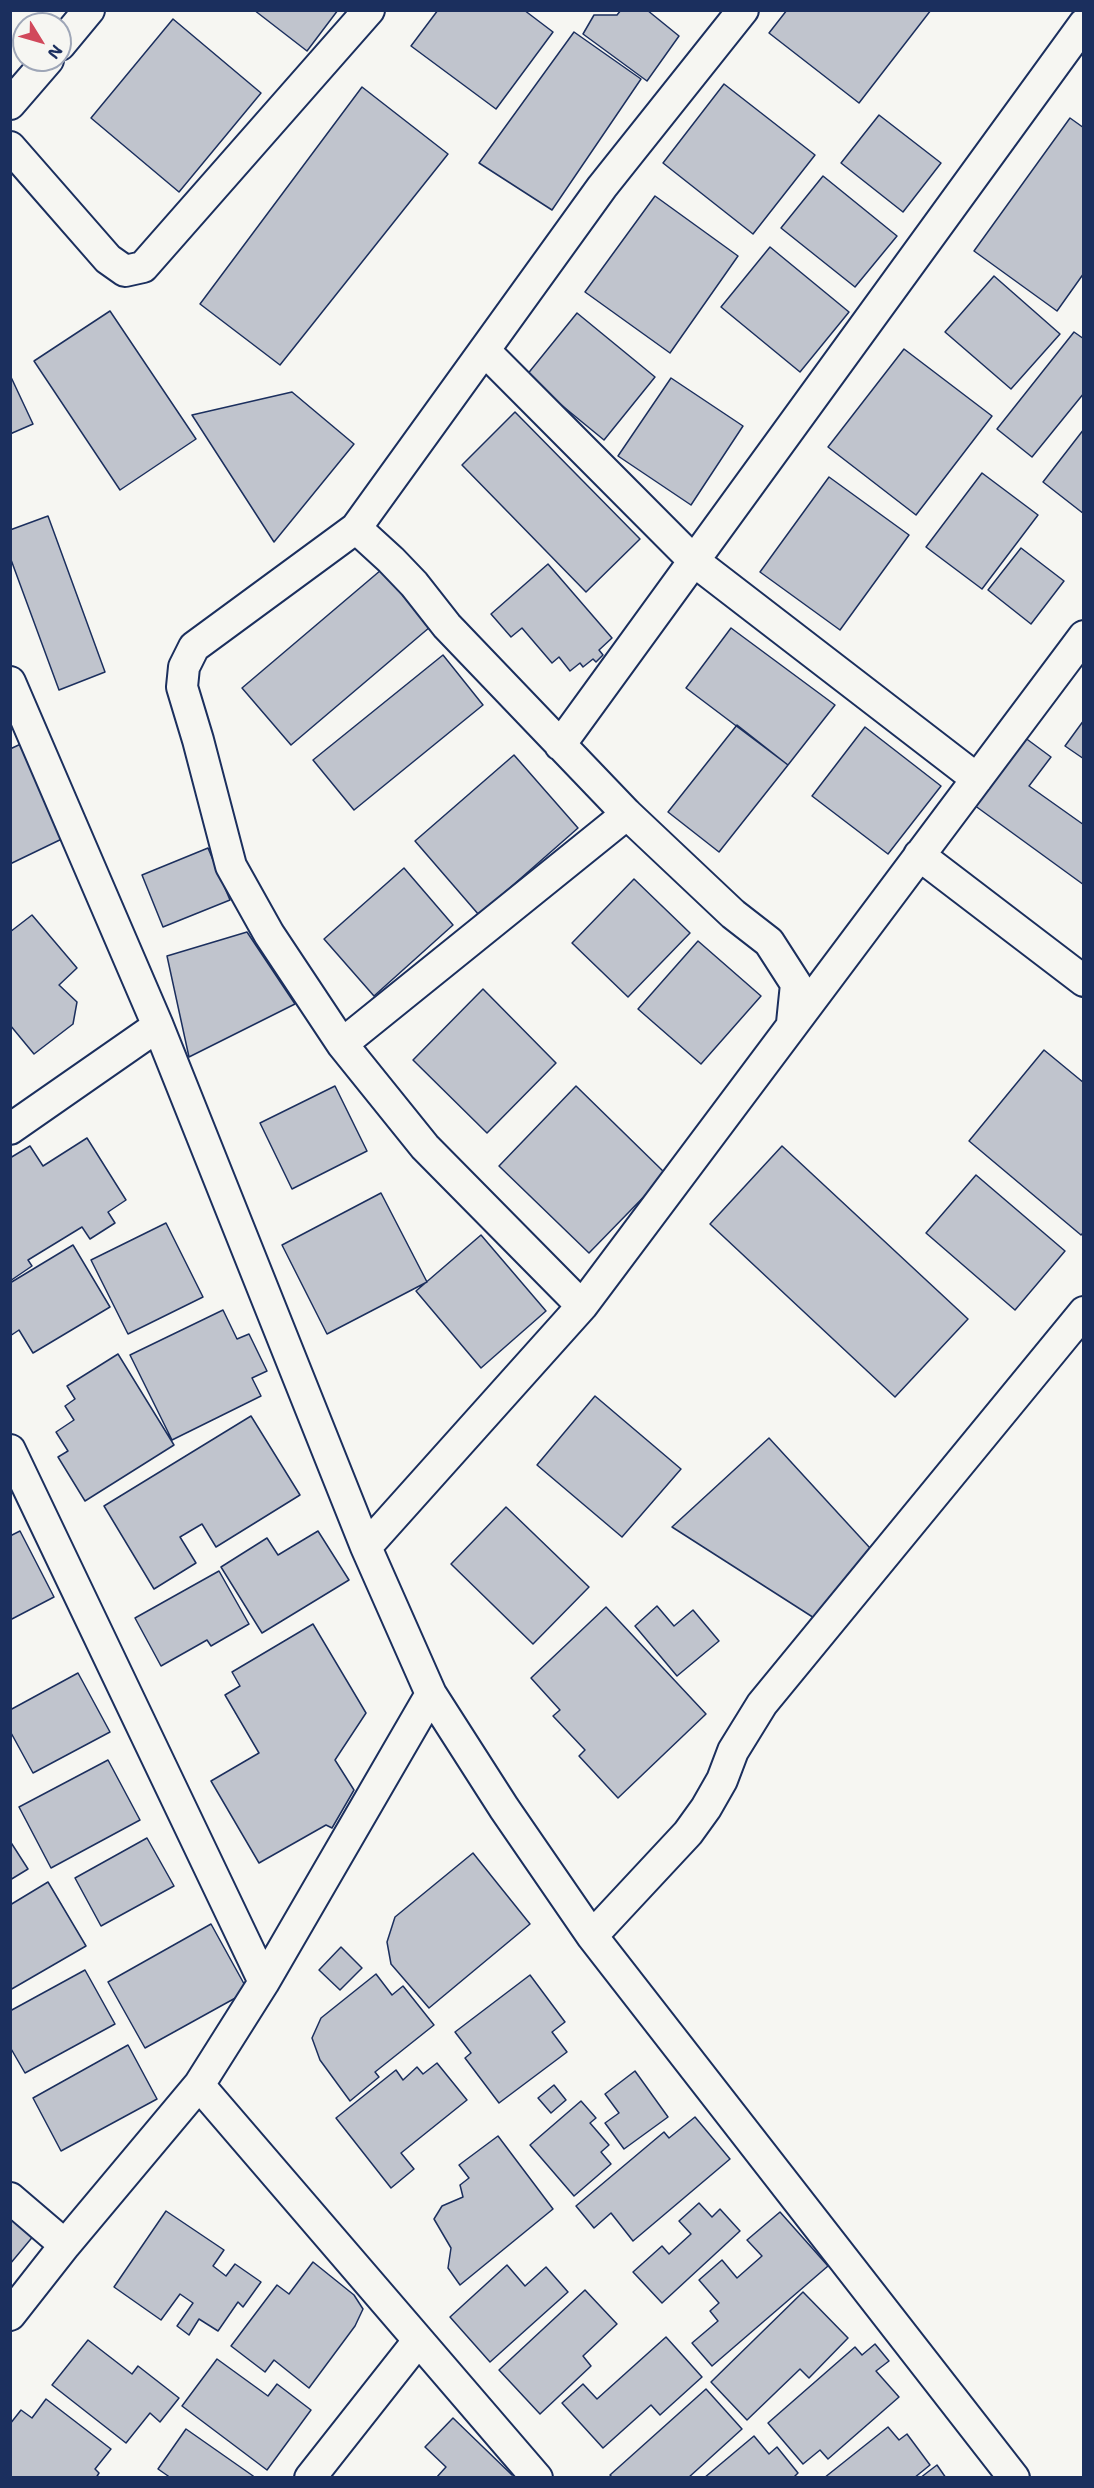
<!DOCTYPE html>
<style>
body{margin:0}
#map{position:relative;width:1094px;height:2488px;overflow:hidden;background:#f6f6f2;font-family:"Shantell Sans",sans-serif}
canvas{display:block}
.frame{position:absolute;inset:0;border:12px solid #1b2f5e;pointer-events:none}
.north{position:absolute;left:12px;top:12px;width:60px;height:60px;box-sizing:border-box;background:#f6f6f2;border:2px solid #9ea6b7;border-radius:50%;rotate:127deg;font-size:16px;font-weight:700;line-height:24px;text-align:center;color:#1b2f5e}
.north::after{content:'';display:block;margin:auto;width:21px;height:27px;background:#d1495b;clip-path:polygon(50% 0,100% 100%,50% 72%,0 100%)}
</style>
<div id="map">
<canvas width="1094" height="2488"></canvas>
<div class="frame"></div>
<div class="north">N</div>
</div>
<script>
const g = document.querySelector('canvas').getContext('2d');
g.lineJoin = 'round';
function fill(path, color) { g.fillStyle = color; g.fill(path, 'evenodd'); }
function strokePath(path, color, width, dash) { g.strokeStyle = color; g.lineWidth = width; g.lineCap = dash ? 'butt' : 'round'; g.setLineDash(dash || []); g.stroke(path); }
const building = new Path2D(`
 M254 10H338L307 51Z
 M438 10H524L553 32 496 109 411 46Z
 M621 10H647L679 36 647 81 583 34 594 15H617Z
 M787 10H931L859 103 769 33Z
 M173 19 261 93 179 192 91 118Z
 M574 32 641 79 552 210 479 163Z
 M724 84 815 155 753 234 663 163Z
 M362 87 448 154 280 365 200 304Z
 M879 115 941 163 903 212 841 163Z
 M1070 118 1084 128V273L1057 311 974 251Z
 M823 176 897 236 855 287 781 228Z
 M655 196 738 256 670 353 585 292Z
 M770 247 849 312 800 372 721 307Z
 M994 276 1060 334 1011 389 945 332Z
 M110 311 196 439 120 490 34 361Z
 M577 313 655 377 604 440 526 376Z
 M1074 332 1084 339V393L1032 457 997 429Z
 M904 349 992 416 916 515 828 447Z
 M10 375 33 424 10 434Z
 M671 378 743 426 691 505 618 456Z
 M292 392 354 444 274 542 192 415Z
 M515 412 640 539 586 592 462 465Z
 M1084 429V514L1043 482Z
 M982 473 1038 515 982 589 926 547Z
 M829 477 909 535 840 630 760 572Z
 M48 516 105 672 59 690 10 557V530Z
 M1021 548 1064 581 1031 624 988 590Z
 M548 564 612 638 599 650 603 655 596 662 593 659 583 667 580 663 570 671 559 657 552 663 522 628 511 637 491 614Z
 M381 570 430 627 291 745 242 688Z
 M731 628 835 705 788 765 686 688Z
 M443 655 483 705 354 810 313 760Z
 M1084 720V759L1065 746Z
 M737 725 788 765 719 852 668 812Z
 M865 727 941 786 888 854 812 796Z
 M1024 737 1051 757 1029 786 1084 825V885L974 805Z
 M23 743 68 836 10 864V749Z
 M514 755 578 828 479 915 415 841Z
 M208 848 230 900 163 927 142 875Z
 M404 868 453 925 374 996 324 939Z
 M634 879 690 933 628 997 572 943Z
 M32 915 77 968 59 985 77 1002 73 1024 34 1054 10 1025V932Z
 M247 932 295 1004 189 1057 167 956Z
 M698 941 761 996 701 1064 638 1009Z
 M483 989 556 1063 487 1133 413 1060Z
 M1044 1050 1084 1083V1232L1081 1235 969 1141Z
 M335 1086 367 1151 292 1189 260 1123Z
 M576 1086 666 1174 589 1253 499 1166Z
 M87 1138 126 1200 108 1212 115 1223 90 1239 82 1227 28 1260 32 1266 10 1281V1158L30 1146 43 1166Z
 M782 1146 968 1319 895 1397 710 1224Z
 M976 1175 1065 1251 1015 1310 926 1233Z
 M381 1193 427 1282 327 1334 282 1245Z
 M166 1223 203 1297 128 1334 91 1260Z
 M481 1235 546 1311 481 1368 416 1291Z
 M73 1245 110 1307 33 1353 19 1330 10 1336V1283Z
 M223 1310 237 1339 249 1334 267 1371 252 1378 261 1396 172 1440 130 1355Z
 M118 1354 174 1445 85 1501 58 1457 68 1451 56 1432 74 1420 65 1406 75 1399 67 1386Z
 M595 1396 681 1469 622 1537 537 1465Z
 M251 1416 300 1495 216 1547 202 1524 180 1537 196 1563 154 1589 104 1506Z
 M769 1438 870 1548 822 1623 672 1527Z
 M506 1507 589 1587 533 1644 451 1564Z
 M20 1531 54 1597 10 1620V1536Z
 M318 1531 349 1580 262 1633 221 1567 267 1538 278 1555Z
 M219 1571 249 1624 211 1646 207 1640 161 1666 135 1618Z
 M657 1606 674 1626 693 1610 719 1641 677 1676 635 1626Z
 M606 1607 706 1714 618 1798 579 1756 585 1750 553 1716 560 1710 531 1678Z
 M313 1624 366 1713 335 1760 354 1790 332 1828 326 1825 259 1863 211 1781 259 1753 225 1695 240 1686 232 1672Z
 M78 1673 110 1732 33 1773 10 1731V1710Z
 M108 1760 140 1820 51 1868 19 1807Z
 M147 1838 174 1886 101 1926 75 1878Z
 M10 1841 28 1869 10 1880Z
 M473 1853 530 1924 429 2008 391 1964 387 1942 395 1917Z
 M48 1882 86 1946 10 1990V1905Z
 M211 1924 248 1991 145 2048 108 1982Z
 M341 1947 362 1968 340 1990 319 1970Z
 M85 1970 115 2024 25 2073 10 2047V2011Z
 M376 1974 392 1995 403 1986 434 2025 375 2072 379 2077 350 2101 320 2060 312 2038 321 2018Z
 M530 1975 565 2022 552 2032 567 2052 499 2103 465 2058 471 2053 455 2032Z
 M128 2045 157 2099 61 2151 33 2098Z
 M437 2063 467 2100 401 2153 414 2169 391 2188 336 2118 396 2070 403 2080 417 2067 423 2074Z
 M635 2071 668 2117 624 2149 605 2123 619 2113 605 2094Z
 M554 2085 566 2100 551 2113 538 2098Z
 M581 2101 596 2118 590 2123 609 2145 601 2152 611 2164 574 2196 530 2145Z
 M695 2117 730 2159 633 2241 611 2213 594 2228 576 2206 664 2132 669 2138Z
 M498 2136 553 2209 460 2285 448 2268 451 2248 434 2219 442 2206 463 2197 460 2185 469 2178 459 2165Z
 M699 2203 712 2217 720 2209 740 2231 662 2303 633 2272 662 2246 669 2254 691 2234 679 2221Z
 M166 2211 224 2250 213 2266 226 2276 235 2264 261 2282 243 2307 238 2302 218 2331 199 2319 189 2335 177 2326 193 2303 180 2294 161 2320 114 2287Z
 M780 2212 828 2266 712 2366 692 2343 718 2321 710 2311 719 2303 699 2280 722 2260 737 2278 762 2256 747 2240Z
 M10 2214 35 2234 10 2264Z
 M313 2262 354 2295 363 2309 355 2326 309 2388 274 2360 265 2372 231 2346 277 2285 289 2294Z
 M507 2265 525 2286 546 2267 568 2292 490 2362 450 2317Z
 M585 2290 617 2324 583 2356 591 2366 540 2414 499 2370Z
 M803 2292 848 2338 809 2378 800 2369 747 2420 711 2382Z
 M666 2337 702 2377 660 2415 651 2405 603 2448 562 2403 583 2384 597 2399Z
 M88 2340 132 2374 138 2366 179 2398 160 2422 150 2413 126 2443 52 2385Z
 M875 2344 889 2361 876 2371 899 2397 828 2459 820 2450 803 2464 768 2423 855 2347 862 2355Z
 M217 2359 268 2396 277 2384 311 2410 267 2470 182 2406Z
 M706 2389 742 2429 688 2478H613L610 2475Z
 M46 2399 111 2449 95 2469 99 2473 96 2478H10V2424L21 2410 32 2418Z
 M453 2418 512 2475 518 2468 528 2478H436L446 2467 425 2447Z
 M888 2427 899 2440 907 2434 930 2465 914 2478H824Z
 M186 2429 256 2478H171L158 2469Z
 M754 2436 769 2454 777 2447 798 2473 793 2478H704Z
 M937 2465 946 2478H920Z`);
fill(building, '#c0c4cd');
strokePath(building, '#1b2f5e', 1.5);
const minor = new Path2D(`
 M60 45 89 10
 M10 104 48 60
 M10 147 108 259 125 271 143 267 369 10
 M485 351 694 561 977 779
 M356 528 391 560 414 584 447 626 627 814 733 914 769 942 796 984 792 1023
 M10 682 158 1026 366 1547 431 1694 504 1808 592 1936 1014 2478
 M560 745 1084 24
 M919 855 1084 981
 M342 1044 627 814
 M10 1129 158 1026
 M582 1306 425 1147 342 1044 269 934 231 866 198 740 182 687 184 667 194 647 356 528 602 187 743 10
 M10 1450 264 1982
 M366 1547 582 1306 1084 636
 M592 1936 688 1833 706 1808 722 1780 733 1751 762 1704 1084 1312
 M199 2085 537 2478
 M10 2198 65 2245
 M10 2315 65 2245 199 2085 264 1982 431 1694
 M310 2478 418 2341`);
strokePath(minor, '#1b2f5e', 34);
strokePath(minor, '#f6f6f2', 30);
</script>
